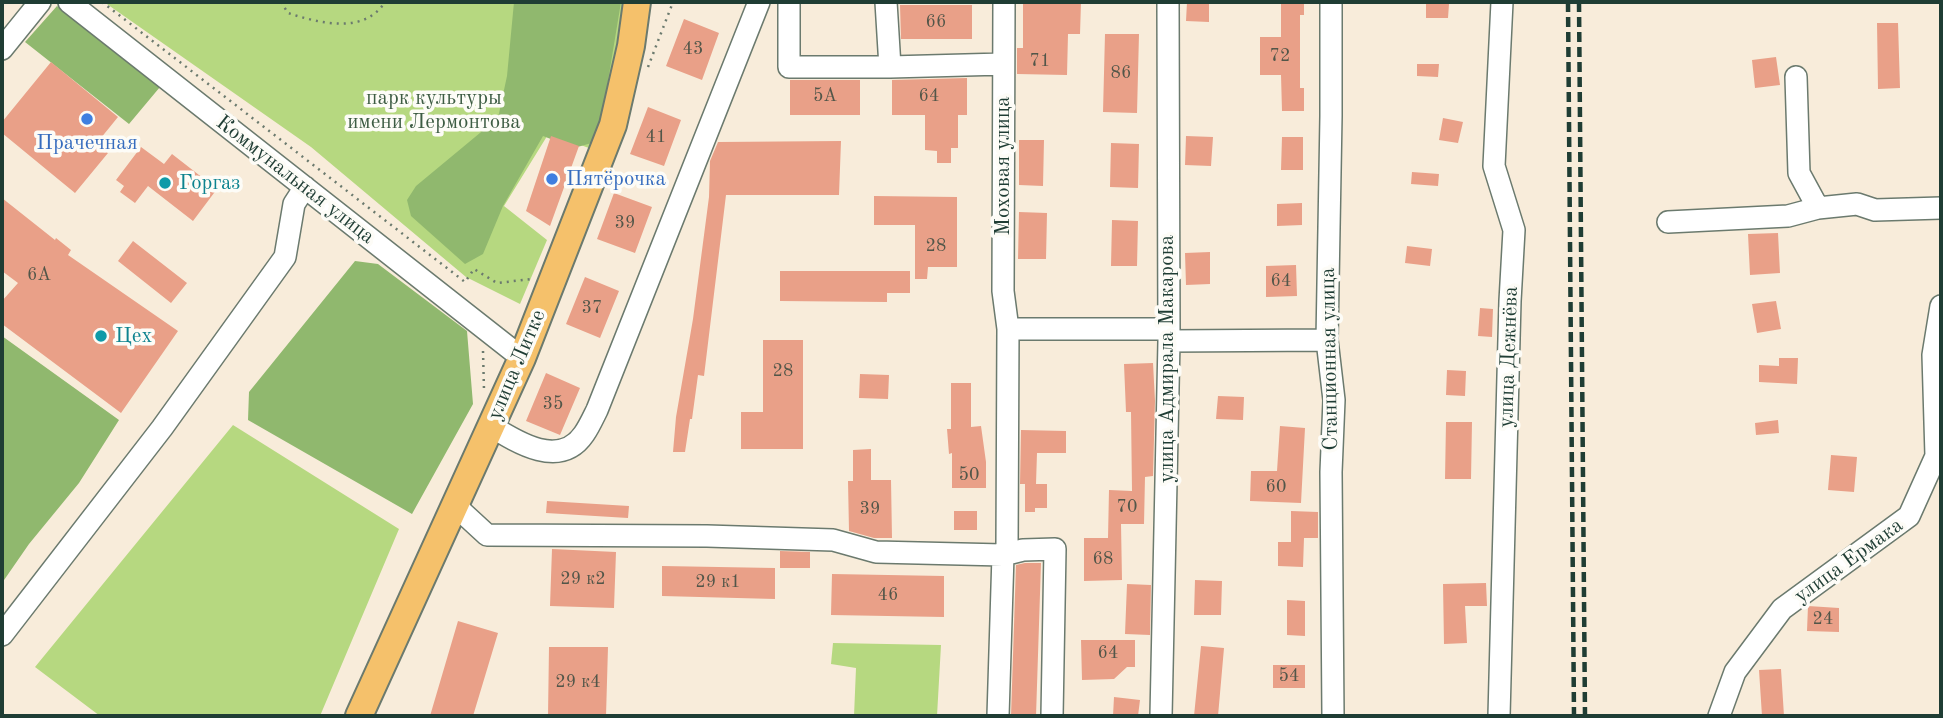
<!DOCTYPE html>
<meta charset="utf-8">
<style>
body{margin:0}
#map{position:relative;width:1943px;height:718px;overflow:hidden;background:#f8ecda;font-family:"Old Standard TT",serif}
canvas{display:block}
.frame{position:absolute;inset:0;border:4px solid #1f3d34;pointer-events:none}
</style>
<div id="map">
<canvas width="1943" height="718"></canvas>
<div class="frame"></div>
</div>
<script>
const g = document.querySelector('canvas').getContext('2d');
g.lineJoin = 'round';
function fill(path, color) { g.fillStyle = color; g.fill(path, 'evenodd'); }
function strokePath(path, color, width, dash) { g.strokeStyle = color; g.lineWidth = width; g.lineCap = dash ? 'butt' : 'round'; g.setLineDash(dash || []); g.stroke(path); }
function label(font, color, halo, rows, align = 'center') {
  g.font = font + ' "Old Standard TT",serif'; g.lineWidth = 7; g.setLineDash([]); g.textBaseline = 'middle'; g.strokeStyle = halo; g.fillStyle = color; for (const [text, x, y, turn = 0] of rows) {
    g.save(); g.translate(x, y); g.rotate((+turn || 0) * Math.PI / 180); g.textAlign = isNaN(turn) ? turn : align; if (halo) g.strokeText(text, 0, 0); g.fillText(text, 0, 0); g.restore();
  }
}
fill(new Path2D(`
 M104 2H623L621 31 594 150 549 133 504 206 547 240 520 304 466 277 311 147Z
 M233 425 399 529 320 716H100L35 667Z
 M833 643 941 645 937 716H854L856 668 831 664Z`), '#b6d880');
fill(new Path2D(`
 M514 2H621L607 87 595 142 574 148 543 136 503 206 483 254 465 264 411 216 407 200 416 186 498 118 507 76Z
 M57 6 160 87 129 124 25 42Z
 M355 261 378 264 467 331 473 404 412 514 248 420 249 392Z
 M2 336 119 420 79 483 29 544 2 583Z`), '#90b86e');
fill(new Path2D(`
 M1023 2H1081L1080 34H1068L1067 75 1017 74V48H1023Z
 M1187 2H1209V22L1186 21Z
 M1281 2H1304V15H1300V88H1304V111H1282L1281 75H1260V37H1281Z
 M1426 4H1449L1448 18H1426Z
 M900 5H972V39H901Z
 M684 19 719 33 702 80 666 66Z
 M1877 23H1898L1900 88 1878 89Z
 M1105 34H1139L1137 113 1103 112Z
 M1776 57 1780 85 1755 88 1752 60Z
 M51 62 118 117 96 144 108 153 75 193 2 133V122Z
 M1417 64H1439L1438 77 1417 76Z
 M967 78V115H958V148H951V163H937V151L925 150V115H892V80Z
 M790 80H860V115H790Z
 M648 107 681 120 664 166 630 154Z
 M1443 118 1463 122 1458 143 1439 140Z
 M551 136 579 146 550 226 526 211Z
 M1186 136 1213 137 1211 166 1185 165Z
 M1282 137H1303V170H1281Z
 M1019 140H1044L1043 186 1019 185Z
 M841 141 839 195H726L704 376 698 375 692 419H690L685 452H673L676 417 693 319 709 197 710 161 718 142Z
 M1111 143 1139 144 1138 188 1110 187Z
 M141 147 164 164 172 154 217 189 193 221 148 186 135 203 120 192 124 186 116 180Z
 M1412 172 1439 174 1438 186 1411 184Z
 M614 193 652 207 635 253 597 239Z
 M874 196 957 197V267H928L927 279H915V225H874Z
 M2 198 55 240 56 238 71 250 68 255 178 331 121 413 2 324V301L18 283 2 271Z
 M1302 203V225L1277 226V204Z
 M1019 212 1047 213 1046 259H1018Z
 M1112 220 1138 221 1137 266H1111Z
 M1778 233 1780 273 1750 275 1748 234Z
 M133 241 187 283 171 303 118 261Z
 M1407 246 1432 249 1430 266 1405 263Z
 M1210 252V284L1186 285 1185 253Z
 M1296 265 1297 296 1266 297V266Z
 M780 271H910V293H887V302L780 301Z
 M585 277 619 291 600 338 566 324Z
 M1776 301 1781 329 1757 333 1752 304Z
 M1480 308 1493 309 1492 337 1478 336Z
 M763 340H803V449H741V412H763Z
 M1779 358H1798L1797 384 1759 382V365L1779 366Z
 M1153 363 1155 401 1153 476 1145 477 1144 524H1121L1122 580 1084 581V538H1108L1109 490 1132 491 1131 412H1126L1124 364Z
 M1447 370 1466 371 1465 396 1446 395Z
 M546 373 580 388 560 435 526 421Z
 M860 374 889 375 888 399 859 398Z
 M951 383H971V427L981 426 986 462V488H952V453L949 454 947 429H951Z
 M1218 396 1244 397 1243 420 1216 419Z
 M1778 420 1779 433 1756 435 1755 423Z
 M1446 422H1472L1471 479H1445Z
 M1280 426 1305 428 1301 503 1250 501 1251 471H1277Z
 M1021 430 1066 431V453H1037L1036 484H1047V508H1035V512H1025V484H1020Z
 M871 449V480H891L892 538H874L849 531 848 481H853V450Z
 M1831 455 1857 457 1854 492 1828 490Z
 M547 501 629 506 628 518 546 513Z
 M954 511H977V530H954Z
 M1291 511 1318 512V538H1304L1303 567 1278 566V542H1291Z
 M552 549 616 552 614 608 550 606Z
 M780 551 810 552V568H780Z
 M1025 563H1041L1036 716H1011L1016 565Z
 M662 566 775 568V599L662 596Z
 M832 574 944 576V617L831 615Z
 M1195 580 1222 581 1221 615H1194Z
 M1486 583 1487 606H1465L1467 643 1444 644 1443 584Z
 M1127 584 1151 585 1150 635 1125 634Z
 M1287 600 1305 601V636L1287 635Z
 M1808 606 1839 608V632L1807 631Z
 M458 621 498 633 473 716H430Z
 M1081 640H1135V667H1127L1114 679 1082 680Z
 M1201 646 1224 648 1218 716H1194Z
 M549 647H608L606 716H548Z
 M1273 665H1305V688H1273Z
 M1781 669 1784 716H1762L1759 670Z
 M1114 697 1140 700 1138 716H1113Z`), '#e9a088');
const minor = new Path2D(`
 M69 2 522 358
 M789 2V67H890L886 2
 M1004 2 1003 291 1008 329 1007 547 1003 555 1023 550 1055 549 1052 716
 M1331 2V116L1327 340 1334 400 1331 472 1333 716
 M2 49 40 2
 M890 67 1003 64
 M1796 77 1799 173 1818 208
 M1668 222 1788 216 1818 208 1857 204 1875 210 1941 208
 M1008 329H1168
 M1169 341 1327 340
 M491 426C518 443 560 469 584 434 589 427 593 418 597 410L759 2
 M456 503 462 512 487 535 707 536 833 540 876 552 1003 555 998 716
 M2 635 162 428 285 257 294 204 305 187
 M1161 716 1169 341 1168 2
 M1499 716 1510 301 1514 230 1494 166 1502 2
 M1719 716 1735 672 1782 609 1909 516 1936 456 1933 355 1941 306`);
const major = new Path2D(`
 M359 716 522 358 613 125 631 46 637 2`);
strokePath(minor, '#6b7a6e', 24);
strokePath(major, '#6b7a6e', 30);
strokePath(new Path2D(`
 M102 2 465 282 474 269 497 283 532 279
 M281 2 288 13C319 23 364 35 385 2
 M648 67 673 2
 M483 351 484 390`), '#6b7a6e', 2.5, [2, 5]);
strokePath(minor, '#fff', 21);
strokePath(major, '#f5c16b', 26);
strokePath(new Path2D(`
 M1568 2 1574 716
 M1579 2 1585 716`), '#1f3d34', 4.5, [10, 5]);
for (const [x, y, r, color] of [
 [87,119,7,"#3f7fe0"],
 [552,179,7,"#3f7fe0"],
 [165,183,7,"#0f9aa8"],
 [101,336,7,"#0f9aa8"]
]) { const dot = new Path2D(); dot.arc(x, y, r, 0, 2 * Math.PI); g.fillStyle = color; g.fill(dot); strokePath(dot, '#fdfcf7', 2.5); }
label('18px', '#525649', null, [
 ["66",936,22],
 ["43",693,49],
 ["72",1280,56],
 ["71",1040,61],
 ["86",1121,73],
 ["5А",825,96],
 ["64",929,96],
 ["41",656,137],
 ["39",625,223],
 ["28",936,246],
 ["6А",39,275],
 ["64",1281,281],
 ["37",592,308],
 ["28",783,371],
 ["35",553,404],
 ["50",969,475],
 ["60",1276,487],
 ["70",1127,507],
 ["39",870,509],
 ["68",1103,559],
 ["29 к2",583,579],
 ["29 к1",718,582],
 ["46",888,595],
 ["24",1823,619],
 ["64",1108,653],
 ["54",1289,676],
 ["29 к4",578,682]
]);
label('21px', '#3d5c43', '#fdfcf7', [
 ["парк культуры",434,98],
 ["имени Лермонтова",434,122]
]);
label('21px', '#366cbe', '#fdfcf7', [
 ["Прачечная",87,143],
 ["Пятёрочка",566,179,"left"]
]);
label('21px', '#1f3d34', '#fdfcf7', [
 ["Моховая улица",1003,166,-90],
 ["Коммунальная улица",295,180,38],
 ["улица Дежнёва",1509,357,-88],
 ["улица Адмирала Макарова",1167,359,-90],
 ["Станционная улица",1330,359,-91],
 ["улица Литке",517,365,-67],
 ["улица Ермака",1849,561,-36]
]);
label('21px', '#0d838f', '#fdfcf7', [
 ["Горгаз",179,183],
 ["Цех",115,336]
], 'left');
</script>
